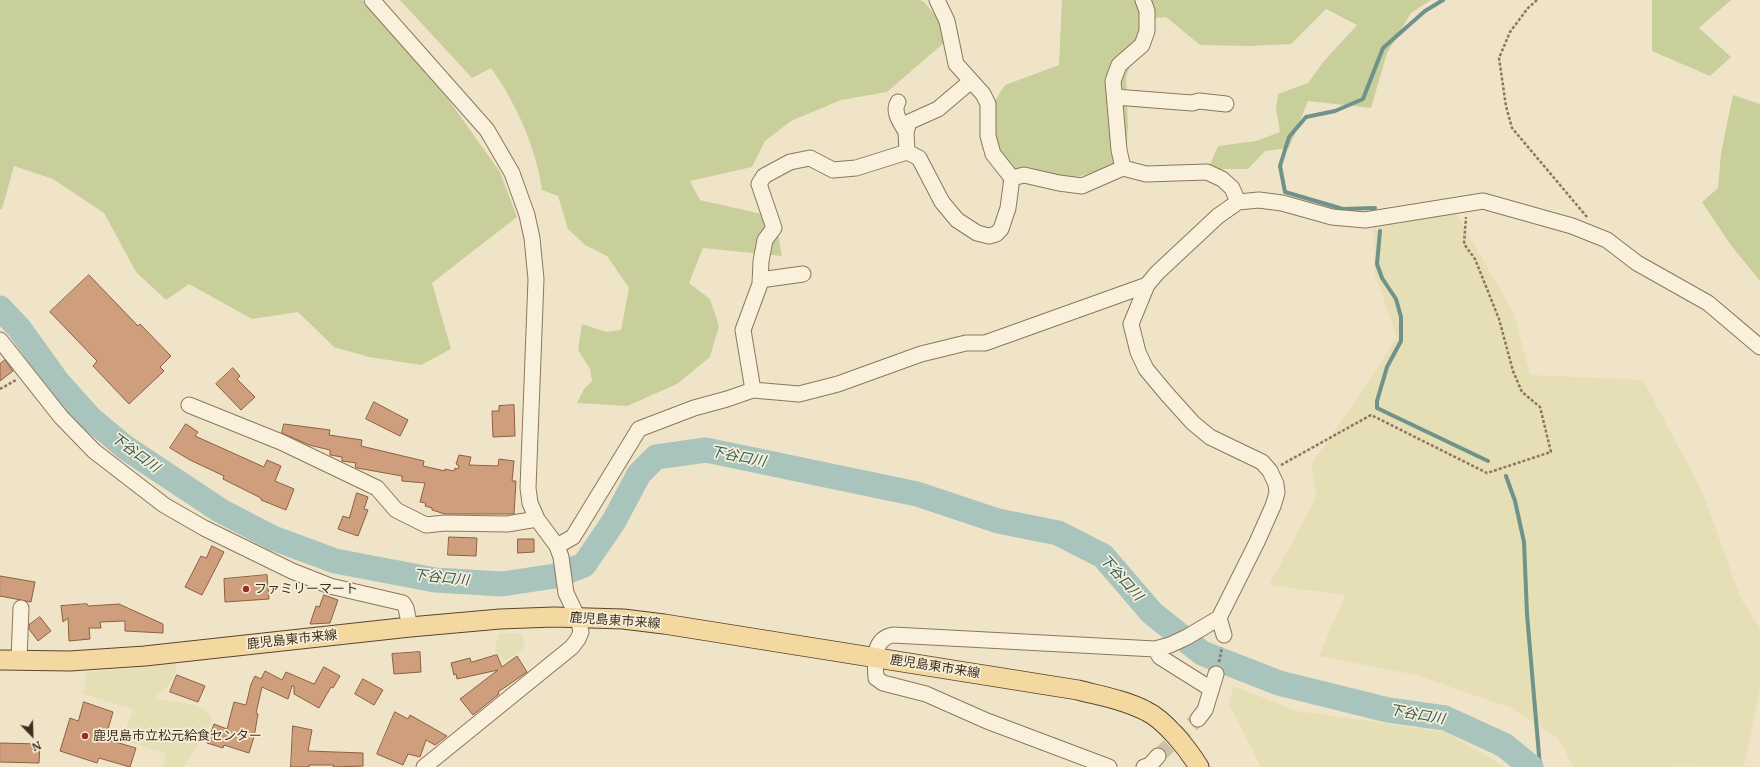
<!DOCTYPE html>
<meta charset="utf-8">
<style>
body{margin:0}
#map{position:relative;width:1760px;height:767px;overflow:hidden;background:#f0e4c8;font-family:Merriweather,serif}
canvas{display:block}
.north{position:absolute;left:12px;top:715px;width:40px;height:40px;-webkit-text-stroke:3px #f7eed8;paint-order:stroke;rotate:157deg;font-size:11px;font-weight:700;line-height:16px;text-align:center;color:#3d2e20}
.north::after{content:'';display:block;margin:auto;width:14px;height:18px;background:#3d2e20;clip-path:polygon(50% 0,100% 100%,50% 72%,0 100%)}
</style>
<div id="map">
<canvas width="1760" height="767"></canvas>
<div class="north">N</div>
</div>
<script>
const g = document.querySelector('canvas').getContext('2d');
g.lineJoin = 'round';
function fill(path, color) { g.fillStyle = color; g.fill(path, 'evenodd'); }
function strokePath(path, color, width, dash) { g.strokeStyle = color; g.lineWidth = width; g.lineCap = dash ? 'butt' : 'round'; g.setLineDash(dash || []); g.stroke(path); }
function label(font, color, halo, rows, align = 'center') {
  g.font = font + ' Merriweather,"Noto Sans JP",serif'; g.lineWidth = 3.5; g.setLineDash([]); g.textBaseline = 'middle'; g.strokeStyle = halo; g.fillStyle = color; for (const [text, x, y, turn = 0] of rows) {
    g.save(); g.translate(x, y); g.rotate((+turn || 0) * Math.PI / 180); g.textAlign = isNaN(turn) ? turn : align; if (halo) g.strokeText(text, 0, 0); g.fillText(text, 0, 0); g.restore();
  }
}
fill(new Path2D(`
 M1455 211 1514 314 1530 375 1643 380 1702 491 1741 599 1760 628V689L1744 766 1574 767 1557 737 1509 707 1416 675 1319 656 1345 595 1269 585 1317 496 1311 465 1368 382 1397 337 1375 275 1373 225Z
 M521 633 525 648 503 662 495 649 499 634Z
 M177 664 173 679 164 690 154 698 196 705 207 711 212 720 184 767H164L165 753 121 740 134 709 83 694 87 672Z
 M1233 686 1297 711 1445 732 1505 767H1261L1229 704Z`), '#e6deb5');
fill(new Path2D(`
 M0 0H362L448 99 500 172 517 217 432 283 451 349 421 365 369 357 334 347 298 312 252 319 189 284 166 300 136 272 104 213 53 179 14 166 2 209H0Z
 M400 0H920L924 2 953 35 887 92 841 100 791 121 765 141 752 167 690 181 700 200 775 217 782 256 703 248 689 283 710 299 719 326 710 357 677 384 627 406 577 403 584 389 592 381 590 369 578 350 582 324 606 332 621 330 629 288 607 256 585 245 568 229 558 196 542 190C536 147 516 103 491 68L472 78Z
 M1062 0H1431L1411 13 1387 53 1371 108 1308 101 1289 148 1265 151 1248 169H1208L1218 146 1256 141 1280 132 1276 109 1278 94 1308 83 1324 61 1357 25 1326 9 1291 44 1250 46 1200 45 1166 17 1147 19 1126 77 1128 127 1125 163 1070 179 1019 170 1008 201C998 172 995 142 988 112L1005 85 1059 65Z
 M1652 0H1731L1699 28 1731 57 1710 76 1652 51Z
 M1733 95 1760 104V281L1730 244 1702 202 1718 188 1721 153Z`), '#c9cf9b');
strokePath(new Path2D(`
 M1375 208 1343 209 1285 192 1280 166 1289 137 1306 117 1335 111 1363 99 1383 48 1425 11 1443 0
 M1380 231 1377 264 1382 278 1396 299 1401 317V341L1387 367 1377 401V408L1488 461
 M1506 476 1515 501 1524 542 1527 614 1540 767`), '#6f938a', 4);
strokePath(new Path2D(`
 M0 308 19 328 57 381 90 418 126 448 221 511 273 538 335 561 435 580 502 584 555 576 584 565 614 521 639 474 656 457 706 450 917 494 998 521 1058 533 1103 556 1152 613 1202 653 1279 683 1388 710 1445 718 1504 745 1531 767`), '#a9c4bc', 25);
const building = new Path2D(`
 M89 275 138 326 140 324 171 356 160 367 164 371 129 404 93 366 97 361 50 312Z
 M5 360 13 371 0 381V364Z
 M233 368 240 376 237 379 255 397 241 410 216 384Z
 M374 402 408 420 400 436 366 419Z
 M514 405 515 436 493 437 492 411H499V406Z
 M186 424 198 432 195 436 264 467 267 460 281 466 275 481 294 489 286 510 261 500V498L223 479 224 476 190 460 170 448Z
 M284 424 330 430 329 435 362 440 361 446 424 461 423 466 445 471V469L454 471 455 468 458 469 459 466 456 464 459 455 471 457 469 465 498 466 499 459 514 461 512 481H516L514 514H445L432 510V508L425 506 426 503 420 502 425 483 402 481V476L357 468 355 467 356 463 342 461V457L330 455V450L309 445 282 433Z
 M357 493 368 497 364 509 368 510 358 536 338 529 343 516 349 518Z
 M449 537 477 538 476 556 448 555Z
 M518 539H534V552L518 553Z
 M212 546 224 552 202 595 185 587 201 556 206 558Z
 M267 575 269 599 225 602 224 579Z
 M0 576 35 582 31 602 0 596Z
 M324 595 338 600 330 623 310 624 316 606 319 607Z
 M87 604 88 606 119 604 163 624V633L125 631V621L100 622 101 628H89L90 639 69 641 68 618 63 622 61 606Z
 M40 617 51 631 38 641 29 629V625Z
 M420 652 421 672 394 674 392 654Z
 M497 655 502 667 517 656 527 672 498 692 499 694 473 715 460 699 498 670 457 679 456 674 454 675 451 663 470 658 471 662Z
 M324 667 340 676 333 688 331 687 319 708 294 694V686H292L288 699 262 687 256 713 258 714 254 737 249 753 224 745 223 748 207 743 214 724 227 729 234 702 246 705 251 684 255 676 261 679 265 671 282 680 286 672 314 684Z
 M177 675 205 686 198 702 170 692Z
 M363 679 383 690 374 705 355 694Z
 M84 702 113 712 105 739 136 748 130 767 99 758 97 763 60 751 70 718 78 721Z
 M395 712 408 719 410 715 447 736 435 745 426 740 420 757 408 754 403 765 377 754Z
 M293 726 312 730 308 751 363 753V766L333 767 334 765H309V767H291Z
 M0 743 40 744 39 763 0 762Z`);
fill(building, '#cf9f7d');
strokePath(building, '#8d5f41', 1);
strokePath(new Path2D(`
 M1158 756 1198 719`), '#ccc0a6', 15, [15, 8]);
const minor = new Path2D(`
 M372 0 487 130 512 173 527 215 532 238 536 279 528 488 530 503 537 519 557 546 561 557 566 593 578 618 581 632 578 639 572 647 424 767
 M937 0 947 21 956 64 983 94 988 104V136L993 154 1012 178
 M1115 97 1192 103 1199 101 1226 104
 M898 102C892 112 901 123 906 132
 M907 152 906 132 909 122 938 109 971 81
 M1123 168 1119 150 1113 81 1119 65 1142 45 1147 31V11L1143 0
 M760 280 803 274
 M0 340 61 417 94 451 164 505 204 528 292 571 330 586 403 603 406 608 410 627
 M753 390 743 330 760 284 761 261 765 240 774 228 759 184 764 176 790 162 810 158 833 170 856 168 907 152 919 158 942 202 957 220 977 233 989 236 996 234 1001 229 1008 208 1012 178 1024 175 1059 183 1082 186 1123 168 1146 174 1207 172 1222 179 1232 188 1238 202
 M189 405 281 442 377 488 396 510 426 525 445 523 507 524 537 519
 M557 546 573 537 639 429 694 408 727 399 753 390 799 394 838 384 921 354 966 343H985L1147 285
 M1219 618 1224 635
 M1155 649 1160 657 1211 689
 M19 660 21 608
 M1198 719 1205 710 1216 674
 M1109 767 987 721 926 694 883 683 876 678C875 661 872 639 893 635L1155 649 1170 645 1187 637 1219 618 1257 542 1273 506 1277 493 1276 484 1270 471 1262 462 1210 437 1193 423 1166 393 1146 369 1138 352 1131 324 1147 285 1157 273 1218 216 1238 202 1259 200 1282 203 1332 217 1365 220 1483 201 1572 226 1607 240 1637 263 1708 303 1760 347
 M1144 767 1150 765 1158 756`);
const major = new Path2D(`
 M0 660 70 661 145 656 410 627 500 619 554 617 623 619 664 624 1078 690C1101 696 1125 700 1146 711 1165 720 1188 749 1199 767`);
strokePath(minor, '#8d765c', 17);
strokePath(major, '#5b4430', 21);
strokePath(new Path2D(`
 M1537 0 1528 8 1510 32 1499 58 1506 106 1512 128 1587 217
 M0 389 16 380
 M1281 465 1371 415 1487 473 1551 452 1540 407 1522 392 1513 371 1499 319 1475 259 1464 244 1466 217
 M1219 662 1222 647`), '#8d765c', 2.5, [3, 2]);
strokePath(minor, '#faf1dc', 15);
strokePath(major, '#f3d9a0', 19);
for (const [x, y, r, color] of [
 [246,589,4,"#9e2a2b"],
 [85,736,4,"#9e2a2b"]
]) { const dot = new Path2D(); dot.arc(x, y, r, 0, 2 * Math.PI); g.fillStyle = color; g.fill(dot); strokePath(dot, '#f7eed8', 1.5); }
label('13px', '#3d2e20', '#f7eed8', [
 ["ファミリーマート",254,589],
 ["鹿児島市立松元給食センター",93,736]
], 'left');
label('13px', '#3d2e20', '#f7eed8', [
 ["鹿児島東市来線",615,621,4],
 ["鹿児島東市来線",292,640,-6],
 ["鹿児島東市来線",935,667,9]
]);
label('italic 14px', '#2f5d5a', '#f7eed8', [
 ["下谷口川",135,453,36],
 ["下谷口川",738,457,11],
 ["下谷口川",441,578,6],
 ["下谷口川",1121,578,48],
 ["下谷口川",1417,715,10]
]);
</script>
